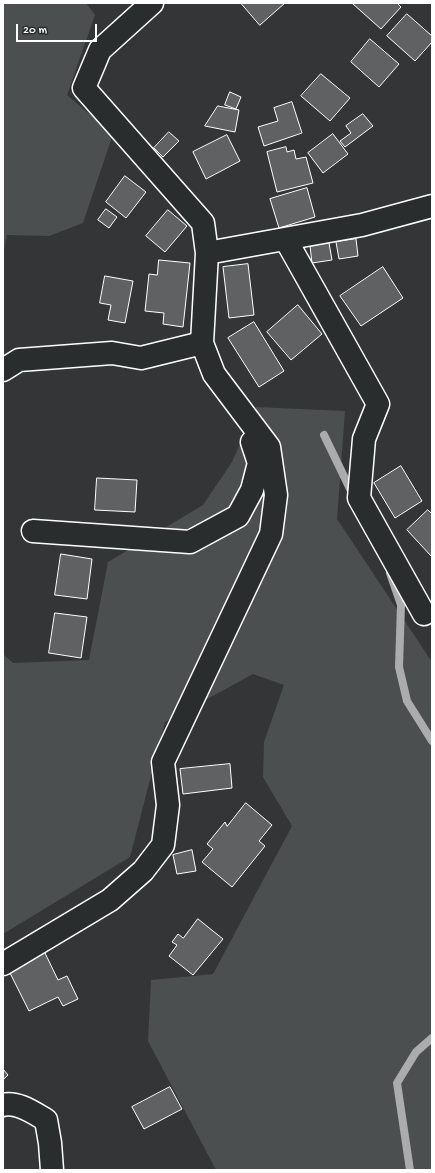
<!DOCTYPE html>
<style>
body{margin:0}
#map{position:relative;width:435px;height:1173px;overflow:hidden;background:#333536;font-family:"Gochi Hand",sans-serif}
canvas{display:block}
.frame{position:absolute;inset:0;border:4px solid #fff;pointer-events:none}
.scale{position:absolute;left:16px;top:24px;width:81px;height:18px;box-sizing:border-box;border:2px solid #fff;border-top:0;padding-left:5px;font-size:12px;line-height:14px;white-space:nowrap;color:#fff;-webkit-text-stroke:3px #2a2d2e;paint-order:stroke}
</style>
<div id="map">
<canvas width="435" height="1173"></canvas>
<div class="frame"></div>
<div class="scale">20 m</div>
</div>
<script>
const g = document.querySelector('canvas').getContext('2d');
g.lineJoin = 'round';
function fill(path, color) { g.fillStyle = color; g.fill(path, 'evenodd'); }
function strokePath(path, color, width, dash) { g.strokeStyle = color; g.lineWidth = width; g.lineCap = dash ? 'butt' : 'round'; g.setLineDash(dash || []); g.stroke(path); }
fill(new Path2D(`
 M3 3H86L95 15 67 95 113 134 83 223 49 236 7 235 3 254Z
 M256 407 345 411 337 519 432 662V1170H216L148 1041 151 980 213 974 292 826 263 777 264 742 284 685 253 674 165 722 130 857 3 934V654L13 663 89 660 108 562 203 505 232 462Z`), '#4c4f50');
strokePath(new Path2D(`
 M324 435 353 495
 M390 573 401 605 399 667 407 701 432 741
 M410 1170 397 1083 416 1052 432 1038`), '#abacad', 8);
const building = new Path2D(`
 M241 3H285L260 25Z
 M354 3H397L401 7 381 29 353 4Z
 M407 14 432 36V42L415 61 387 36Z
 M370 39 399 64 379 87 351 62Z
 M321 74 350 98 330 121 301 96Z
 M230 92 241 97 236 109 225 105Z
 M292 102 302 133 264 146 258 127 278 121 274 108Z
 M218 106 239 110 235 132 205 126Z
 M363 114 373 126 345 147 340 141 351 133 346 126Z
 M169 132 179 141 163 157 154 148Z
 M333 134 348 154 323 173 308 153Z
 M227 135 240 161 206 179 193 152Z
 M286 147 287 152 294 150 296 159 306 157 313 183 277 192 267 152Z
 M125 176 146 192 126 218 106 202Z
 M307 188 315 217 279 228 270 199Z
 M106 209 117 217 109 228 98 220Z
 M168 210 187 226 165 252 146 236Z
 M356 239 358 256 339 259 336 242Z
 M329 243 332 260 312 263 310 246Z
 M159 260 190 263 183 327 163 324 164 313 145 311 149 274 157 275Z
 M248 264 254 315 229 318 223 267Z
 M383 267 403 298 361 326 340 296Z
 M105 276 133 281 125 323 108 320 111 305 100 303Z
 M298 305 322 334 291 360 267 332Z
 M254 322 284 371 259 387 228 338Z
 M401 466 422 501 395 518 374 483Z
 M97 478 137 480 135 512 95 510Z
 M428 510 432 514V557L407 530Z
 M61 554 92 559 87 599 55 595Z
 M55 613 87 617 81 658 49 653Z
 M230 764 232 788 183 794 180 769Z
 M246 803 272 825 259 841 265 846 232 887 202 862 213 849 207 844 225 822 227 826Z
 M192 850 196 871 177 874 173 855Z
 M198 919 223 939 193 975 169 956 177 945 172 942 178 934 183 938Z
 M45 953 58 980 67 976 78 999 63 1006 58 997 29 1011 9 971Z
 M3 1069 8 1075 3 1080Z
 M170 1087 182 1109 144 1129 132 1107Z`);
fill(building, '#5f6162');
strokePath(building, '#fff', 1);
const minor = new Path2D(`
 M286 240 378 404 364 439 359 498 424 614
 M207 253 362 225 432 206
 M3 370 19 360 112 353 141 358 202 343
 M33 531 190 542 238 516 252 490 259 463 252 442
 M3 964 110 900 143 871 163 845 168 805 163 762 271 534 276 495 269 447 214 374 202 343 207 253 203 223 84 88 100 50 152 3
 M3 1105C17 1101 34 1113 46 1120L50 1143 52 1170`);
strokePath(minor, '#fff', 25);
strokePath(minor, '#2a2d2e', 22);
</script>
